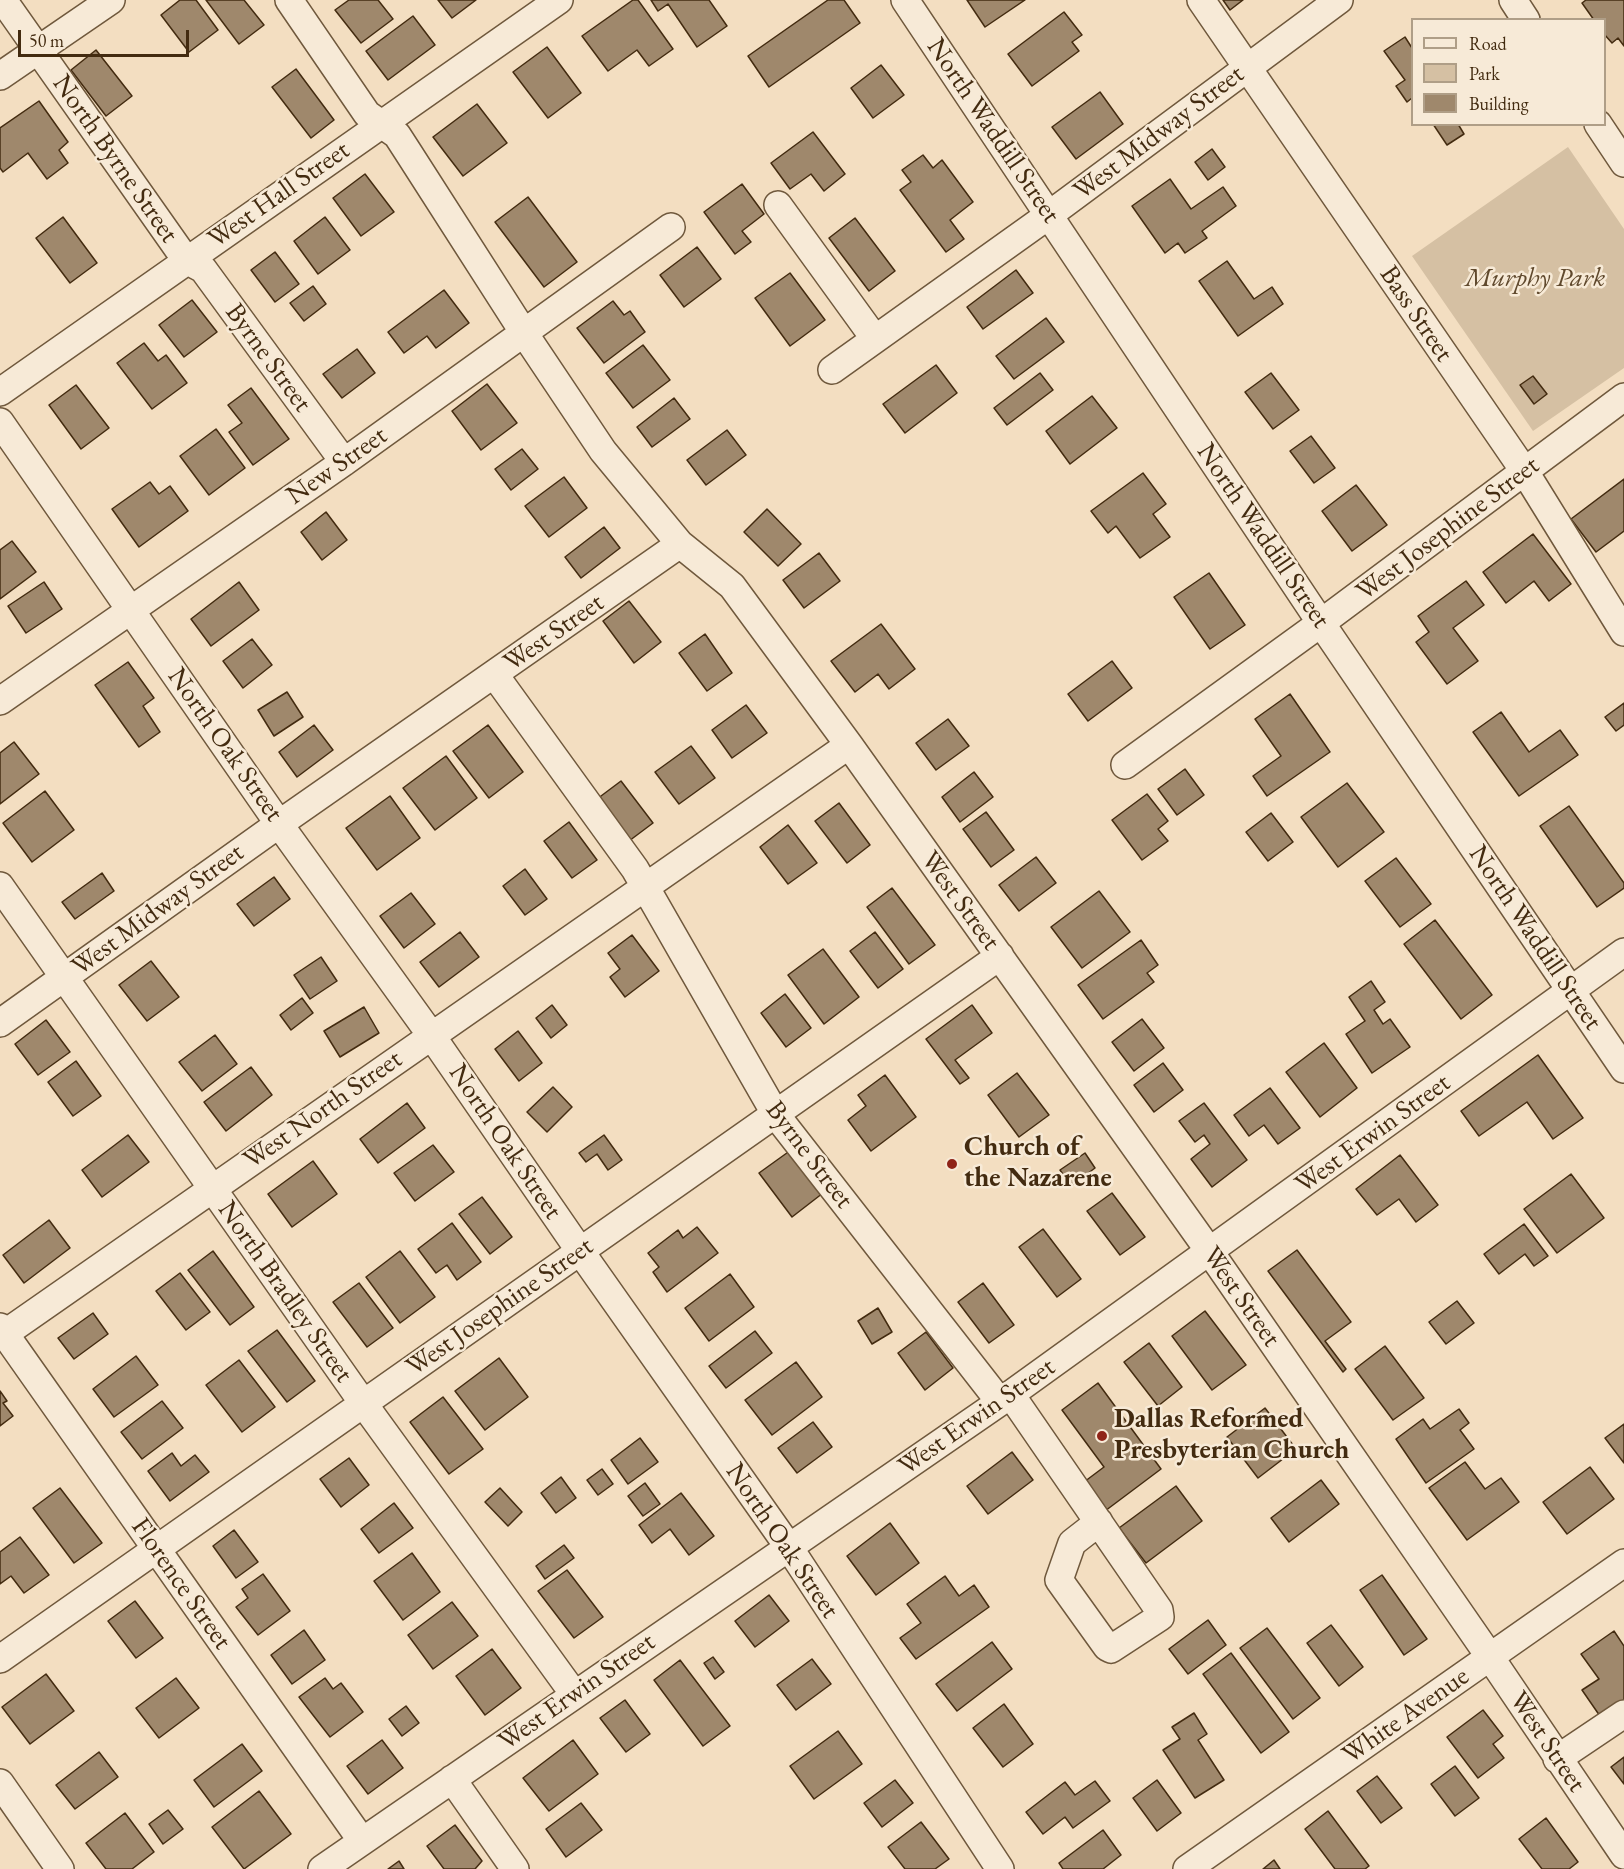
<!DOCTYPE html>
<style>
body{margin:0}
#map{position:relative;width:1624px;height:1869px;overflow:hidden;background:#f3dec1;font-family:"EB Garamond",serif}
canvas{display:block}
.legend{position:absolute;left:1411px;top:18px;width:195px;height:108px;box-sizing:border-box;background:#f7ead7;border:2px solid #af9e87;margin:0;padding:8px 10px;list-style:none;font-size:18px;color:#432b10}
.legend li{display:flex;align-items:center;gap:12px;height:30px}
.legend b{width:30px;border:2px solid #af9e87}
.scale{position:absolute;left:18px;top:30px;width:171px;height:27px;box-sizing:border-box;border:3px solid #432b10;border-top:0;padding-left:8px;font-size:18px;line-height:21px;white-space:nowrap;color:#432b10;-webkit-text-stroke:4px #f7ead7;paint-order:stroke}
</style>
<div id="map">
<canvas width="1624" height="1869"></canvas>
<ul class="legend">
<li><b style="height:8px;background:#f7ead7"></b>Road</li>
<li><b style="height:16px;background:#d5c0a3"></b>Park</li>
<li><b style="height:16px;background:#9f886c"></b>Building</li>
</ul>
<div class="scale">50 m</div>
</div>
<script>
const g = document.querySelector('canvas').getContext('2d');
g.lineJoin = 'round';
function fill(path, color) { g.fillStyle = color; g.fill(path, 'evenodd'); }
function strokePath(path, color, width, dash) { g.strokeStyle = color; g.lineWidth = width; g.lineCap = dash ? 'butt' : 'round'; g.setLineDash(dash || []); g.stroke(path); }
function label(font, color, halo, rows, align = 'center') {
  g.font = font + ' "EB Garamond",serif'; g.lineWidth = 5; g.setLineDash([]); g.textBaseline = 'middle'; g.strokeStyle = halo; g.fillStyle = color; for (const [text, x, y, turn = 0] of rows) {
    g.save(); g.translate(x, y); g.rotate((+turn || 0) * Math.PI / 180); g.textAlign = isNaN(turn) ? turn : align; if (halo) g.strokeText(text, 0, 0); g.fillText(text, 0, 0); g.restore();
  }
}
fill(new Path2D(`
 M1568 147 1624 229V368L1533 431 1412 256Z`), '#d5c0a3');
const building = new Path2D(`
 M180 0H196L218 30 189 52 161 15Z
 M206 0H244L264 25 239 44Z
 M349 0H378L393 19 361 43 335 10Z
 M438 0H476L452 18Z
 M633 0H638L673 49 649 66 637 50 608 71 582 36Z
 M651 0H709L727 26 697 47 668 4 658 11Z
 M828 0H844L860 23 769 87 748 56Z
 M967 0H1025L985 27Z
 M1223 0H1243L1230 10Z
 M1586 0H1624V46L1618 38 1612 43 1604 34V20H1594L1582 3Z
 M1064 12 1082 35 1072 42 1079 51 1032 86 1008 54Z
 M413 16 435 45 388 80 366 51Z
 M1405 37 1412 48V98L1407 102 1396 86 1405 80 1384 51Z
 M547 47 581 93 548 118 513 72Z
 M96 50 132 96 106 116 71 70Z
 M881 65 904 95 873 118 851 88Z
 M296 69 334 120 311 138 272 87Z
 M1100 92 1123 124 1076 159 1052 127Z
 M39 101 68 142 59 150 68 163 47 179 28 153 3 172 0 168V128Z
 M477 104 507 143 463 176 433 137Z
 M1433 124H1458L1464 134 1447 145Z
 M813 132 845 174 824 191 811 174 790 189 771 163Z
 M1212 149 1225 167 1208 180 1195 162Z
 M923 155 933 168 942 160 973 202 950 220 964 239 946 252 900 190 911 182 902 170Z
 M365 174 394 212 361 236 333 198Z
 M1170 179 1191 209 1223 187 1236 206 1202 231 1207 238 1185 253 1178 243 1165 253 1132 206Z
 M742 184 764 214 742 231 751 242 735 254 704 212Z
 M528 197 577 262 544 287 495 222Z
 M63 217 97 263 70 283 36 238Z
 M325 217 350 250 318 274 294 241Z
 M855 218 895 271 869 291 829 238Z
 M697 247 721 279 684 307 660 275Z
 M275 252 299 284 275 302 251 270Z
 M1227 261 1254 299 1272 287 1283 304 1238 336 1199 281Z
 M1016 270 1033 293 983 329 967 307Z
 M790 273 825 320 790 346 755 298Z
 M313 286 326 304 304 321 290 303Z
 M444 290 469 323 436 348 427 336 404 353 388 332Z
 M192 300 217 332 184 357 159 325Z
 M613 301 624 315 630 311 645 332 604 363 577 328Z
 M1046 318 1064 342 1014 379 996 356Z
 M144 343 158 361 166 355 187 383 152 409 117 363Z
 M643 345 670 380 633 408 606 373Z
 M357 349 375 373 342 398 323 374Z
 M936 365 957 393 905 433 883 404Z
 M1040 373 1053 390 1007 425 994 408Z
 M1271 373 1299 410 1273 429 1245 392Z
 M1533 376 1547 394 1534 404 1520 385Z
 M487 384 517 423 481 450 452 411Z
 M76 385 109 428 81 449 49 405Z
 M251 388 289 439 253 465 229 432 242 423 228 405Z
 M1092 396 1117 428 1070 464 1046 431Z
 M674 398 690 419 652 447 637 427Z
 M216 429 245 468 209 495 180 456Z
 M727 430 746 455 706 485 687 460Z
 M1311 436 1335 468 1314 483 1290 451Z
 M522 449 538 469 511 490 495 469Z
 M1143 473 1166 504 1153 514 1170 537 1140 558 1116 526 1108 533 1091 511Z
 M564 477 587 508 549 537 525 506Z
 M1624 479V531L1596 552 1571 519Z
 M150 482 159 494 170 486 188 511 139 547 112 509Z
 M1356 485 1387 525 1352 551 1322 511Z
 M767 509 801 544 778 566 744 532Z
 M326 512 347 540 322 560 301 532Z
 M604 527 620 548 581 578 565 557Z
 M1533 534 1571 584 1549 601 1534 581 1506 603 1483 572Z
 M12 541 36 572 0 599V550Z
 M819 553 840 581 804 608 783 580Z
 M1209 573 1245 625 1210 649 1174 597Z
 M1466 581 1484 605 1453 628 1478 661 1447 684 1416 642 1429 632 1418 616Z
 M44 582 62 609 26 633 8 606Z
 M239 582 259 610 211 646 191 619Z
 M629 601 661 642 634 663 603 621Z
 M881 624 915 669 889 689 878 674 855 692 831 661Z
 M705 634 732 673 707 691 679 653Z
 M252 639 272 665 243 688 223 661Z
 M1112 661 1132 688 1088 721 1068 694Z
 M128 662 154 698 143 706 160 732 139 747 95 685Z
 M287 692 303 717 274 736 258 710Z
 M1290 694 1330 752 1267 796 1253 776 1281 756 1255 719Z
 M1624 703V725L1616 731 1605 717Z
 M746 705 767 733 732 758 712 730Z
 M1501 712 1529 752 1560 730 1578 755 1519 796 1473 732Z
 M948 719 969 746 936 770 916 743Z
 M314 725 333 750 297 777 279 752Z
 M488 725 523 772 489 798 453 751Z
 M14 742 39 774 0 804V753Z
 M691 746 715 778 679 804 655 772Z
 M446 756 477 798 435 830 403 788Z
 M1185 769 1204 795 1177 815 1158 789Z
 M974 772 993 797 960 822 942 797Z
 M621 781 653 823 629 841 597 799Z
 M1347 783 1384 832 1338 867 1301 817Z
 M45 791 74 830 32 862 3 823Z
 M1147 794 1168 821 1158 829 1168 841 1142 860 1112 820Z
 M390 796 420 838 377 870 346 828Z
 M839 803 870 845 847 863 815 821Z
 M1569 806 1624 883V888L1597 907 1540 826Z
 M986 812 1014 850 991 867 963 829Z
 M1271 813 1293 842 1268 861 1246 832Z
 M569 822 597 860 572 878 544 841Z
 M788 825 817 863 788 884 760 847Z
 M1036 857 1056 883 1019 911 999 885Z
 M1396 858 1431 904 1400 927 1365 881Z
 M525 869 547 899 525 915 503 886Z
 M102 873 114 891 75 919 62 902Z
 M274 877 290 899 254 926 237 904Z
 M892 888 935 945 909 964 867 907Z
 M1099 891 1130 932 1082 968 1051 927Z
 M411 893 435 924 404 948 380 916Z
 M1435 920 1492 995 1461 1019 1404 944Z
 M460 932 479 957 439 987 420 962Z
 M875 932 903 969 878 988 850 951Z
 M632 935 659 971 625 997 610 977 620 969 608 953Z
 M1141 940 1158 965 1147 973 1154 982 1103 1019 1078 985Z
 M823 949 859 997 824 1024 788 975Z
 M321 957 337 981 310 999 294 975Z
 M151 961 179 997 147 1021 119 985Z
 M1371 981 1385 1002 1374 1010 1383 1024 1390 1019 1410 1047 1372 1073 1346 1034 1365 1021 1349 997Z
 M785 994 811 1028 786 1047 761 1013Z
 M302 998 313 1013 291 1030 280 1015Z
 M552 1005 567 1025 551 1038 536 1018Z
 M972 1005 992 1033 955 1060 969 1078 960 1084 926 1039Z
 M364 1007 379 1033 340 1057 324 1031Z
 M1142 1019 1164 1048 1134 1071 1112 1042Z
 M46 1020 70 1052 38 1075 15 1044Z
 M518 1031 542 1063 519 1081 495 1049Z
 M215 1035 237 1064 202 1091 179 1062Z
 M1324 1043 1357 1088 1320 1117 1286 1072Z
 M1538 1055 1583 1118 1553 1139 1527 1102 1479 1136 1461 1111Z
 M76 1061 101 1096 73 1116 48 1082Z
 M1163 1063 1183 1090 1154 1112 1134 1085Z
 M251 1067 272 1095 226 1131 204 1102Z
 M1017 1073 1049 1115 1019 1137 988 1095Z
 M885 1075 916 1117 871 1151 848 1120 866 1106 858 1095Z
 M553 1087 572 1107 547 1132 527 1112Z
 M1270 1088 1300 1128 1278 1144 1264 1125 1249 1136 1234 1115Z
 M407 1103 425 1128 378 1163 360 1139Z
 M1204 1103 1247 1160 1212 1187 1191 1159 1210 1144 1204 1135 1195 1142 1179 1121Z
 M128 1135 149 1162 102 1197 82 1170Z
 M604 1135 622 1160 608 1170 597 1154 586 1162 579 1153Z
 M433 1145 454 1172 415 1201 394 1173Z
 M791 1150 823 1193 792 1217 759 1173Z
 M1085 1153 1095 1168 1071 1186 1060 1170Z
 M1400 1155 1438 1205 1416 1222 1399 1199 1377 1215 1356 1189Z
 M313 1161 337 1194 292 1227 268 1194Z
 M1571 1174 1604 1218 1557 1253 1524 1209Z
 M1112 1193 1145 1237 1120 1255 1087 1211Z
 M482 1197 512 1237 490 1254 459 1214Z
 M49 1220 70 1248 24 1283 3 1255Z
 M452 1223 481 1262 457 1280 447 1265 436 1273 418 1249Z
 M1524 1224 1548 1256 1534 1266 1525 1254 1499 1274 1484 1254Z
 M697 1227 718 1253 667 1292 653 1272 659 1267 648 1253 678 1230 683 1238Z
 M1043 1229 1081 1279 1057 1297 1019 1247Z
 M1297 1250 1351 1322 1325 1341 1346 1369 1343 1372 1268 1271Z
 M213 1251 254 1307 230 1325 188 1270Z
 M400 1251 435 1297 400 1323 366 1277Z
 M180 1273 210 1312 186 1330 156 1291Z
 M730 1274 754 1307 709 1341 685 1308Z
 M359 1283 393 1328 367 1347 333 1302Z
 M983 1283 1014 1325 989 1343 958 1302Z
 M1457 1301 1474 1323 1446 1344 1429 1322Z
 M878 1308 892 1332 872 1344 858 1321Z
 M1205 1311 1246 1365 1212 1390 1172 1336Z
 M93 1313 108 1334 74 1359 58 1338Z
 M277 1330 315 1381 287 1402 248 1351Z
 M755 1331 772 1353 726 1388 709 1366Z
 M926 1332 953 1368 925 1390 898 1353Z
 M1149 1343 1182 1387 1158 1406 1124 1362Z
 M1385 1346 1424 1398 1393 1420 1355 1369Z
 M136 1356 158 1385 114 1417 93 1389Z
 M499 1358 528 1397 485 1430 455 1391Z
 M239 1360 275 1407 242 1432 206 1385Z
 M796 1362 822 1397 772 1435 745 1400Z
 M1098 1383 1161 1469 1105 1511 1084 1482 1104 1467 1062 1410Z
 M0 1391 7 1401 3 1403 13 1416 0 1426Z
 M443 1397 483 1449 449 1474 410 1422Z
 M162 1401 183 1428 142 1459 121 1432Z
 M1265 1408 1296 1449 1258 1478 1227 1437Z
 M1459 1409 1469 1423 1460 1430 1474 1449 1426 1483 1396 1439 1423 1419 1430 1429Z
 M813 1422 832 1447 797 1473 778 1448Z
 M1624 1424V1463L1605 1438Z
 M640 1438 658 1462 628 1484 611 1460Z
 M1012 1452 1033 1480 988 1514 967 1486Z
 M172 1453 181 1466 195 1455 209 1472 170 1501 148 1471Z
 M349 1458 369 1485 341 1507 320 1479Z
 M1465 1462 1485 1489 1501 1478 1519 1502 1467 1540 1429 1488Z
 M1590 1467 1614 1499 1567 1534 1543 1502Z
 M602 1469 613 1484 598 1495 587 1480Z
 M561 1477 576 1498 556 1513 541 1493Z
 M1321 1480 1339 1504 1289 1542 1271 1518Z
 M645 1483 660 1504 643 1516 628 1496Z
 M1176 1486 1202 1521 1146 1563 1119 1528Z
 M60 1488 102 1543 74 1563 33 1508Z
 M500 1488 522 1512 508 1526 485 1502Z
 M681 1493 714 1536 689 1555 670 1529 652 1543 639 1525Z
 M394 1503 413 1528 379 1553 361 1529Z
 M890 1523 919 1563 876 1595 847 1556Z
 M234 1530 258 1562 236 1578 213 1546Z
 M20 1537 49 1575 24 1593 11 1576 0 1584V1552Z
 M564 1545 574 1558 545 1579 536 1566Z
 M412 1553 440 1592 403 1620 374 1581Z
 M567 1570 603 1617 574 1638 538 1591Z
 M263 1574 290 1611 258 1635 236 1607 248 1598 242 1589Z
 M1382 1575 1427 1639 1404 1655 1360 1590Z
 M945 1576 959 1596 974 1585 989 1607 916 1659 900 1638 921 1623 907 1604Z
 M769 1595 789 1621 755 1647 735 1621Z
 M135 1601 163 1638 136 1658 108 1621Z
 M452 1602 478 1636 433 1669 408 1635Z
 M1208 1620 1226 1645 1188 1674 1169 1649Z
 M1331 1625 1363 1667 1339 1686 1307 1643Z
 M1267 1628 1320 1698 1293 1719 1240 1648Z
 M304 1630 325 1660 292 1684 271 1655Z
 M1614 1631 1624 1646V1704L1602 1719 1582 1690 1599 1679 1581 1654Z
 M992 1642 1012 1669 957 1711 936 1684Z
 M492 1649 521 1688 485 1715 456 1676Z
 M1231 1653 1289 1732 1261 1753 1203 1674Z
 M713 1657 724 1672 715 1679 704 1663Z
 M812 1659 831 1684 796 1710 777 1685Z
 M680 1660 730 1726 703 1746 654 1680Z
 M46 1674 74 1711 30 1744 2 1707Z
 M176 1678 199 1708 159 1738 136 1708Z
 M325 1678 333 1689 341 1683 363 1712 330 1737 299 1697Z
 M625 1700 650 1734 626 1752 600 1718Z
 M1004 1704 1033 1744 1003 1767 973 1728Z
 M406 1706 419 1723 402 1736 389 1719Z
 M1483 1710 1503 1736 1493 1744 1504 1758 1478 1778 1447 1737Z
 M1194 1713 1207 1734 1198 1740 1224 1780 1195 1798 1163 1750 1180 1739 1172 1727Z
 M838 1731 862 1764 814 1799 790 1766Z
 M382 1740 403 1768 368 1794 347 1766Z
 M573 1740 598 1774 549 1811 523 1778Z
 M242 1744 262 1771 214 1807 194 1780Z
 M99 1752 118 1777 75 1809 56 1785Z
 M1624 1757V1784L1611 1767Z
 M1455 1766 1479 1798 1455 1816 1431 1784Z
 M1377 1776 1402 1808 1381 1823 1357 1791Z
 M895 1780 913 1803 882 1827 864 1803Z
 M1157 1780 1181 1813 1157 1831 1133 1798Z
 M1095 1781 1110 1801 1073 1828 1065 1817 1043 1834 1026 1812 1065 1782 1075 1795Z
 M259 1791 291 1834 244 1869 212 1827Z
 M581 1803 602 1830 566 1857 546 1829Z
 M168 1810 183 1829 163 1844 149 1824Z
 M1328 1811 1369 1866 1365 1869H1335L1305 1829Z
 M125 1813 154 1852 132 1869H106L86 1843Z
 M1546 1818 1578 1862 1569 1869H1542L1519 1839Z
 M921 1822 949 1859 935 1869H905L888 1847Z
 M455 1825 482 1861 475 1869H444L427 1846Z
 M1103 1830 1121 1855 1103 1869H1063L1059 1863Z
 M1274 1860 1280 1869H1263Z
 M399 1861 404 1869H388Z`);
fill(building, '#9f886c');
strokePath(building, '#432b10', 1.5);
const minor = new Path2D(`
 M3 0 186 260 203 269 344 462
 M289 0 367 114 397 135 408 152 524 333 603 451 680 544 732 586 849 745 1210 1252 1490 1657 1624 1855
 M905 0 1321 623 1624 1069
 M1201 0 1525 472 1624 632
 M1513 0 1526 20
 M0 76 111 0
 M1598 124 1624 163
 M778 205 875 339
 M832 370 1049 215 1339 0
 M0 392 559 0
 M0 422 279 824 431 1035 580 1251 788 1546 1000 1869
 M494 674 635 869 776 1115 1000 1402
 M0 701 344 462 671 227
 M1125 765 1321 623 1624 397
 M0 886 363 1403 574 1694
 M0 1023 279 824 680 544
 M0 1327 362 1841
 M0 1337 849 745
 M1011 1395 1159 1610 1160 1617 1111 1649 1107 1647 1059 1580 1072 1543 1099 1522
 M0 1659 1000 956
 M1557 1759 1624 1714
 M452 1779 515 1869
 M0 1783 60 1869
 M322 1869 1000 1402 1624 952
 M1187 1869 1624 1563`);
strokePath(minor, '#6f583c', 30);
strokePath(minor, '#f7ead7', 27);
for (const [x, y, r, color] of [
 [952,1164,6,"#8f2418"],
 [1102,1436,6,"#8f2418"]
]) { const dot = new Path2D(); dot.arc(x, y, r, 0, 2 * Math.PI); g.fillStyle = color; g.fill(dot); strokePath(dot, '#f7ead7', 2); }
label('27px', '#432b10', '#f7ead7', [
 ["North Waddill Street",993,131,56],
 ["West Midway Street",1159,133,-37],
 ["North Byrne Street",115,159,55],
 ["West Hall Street",279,195,-35],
 ["Bass Street",1416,314,56],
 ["Byrne Street",268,358,54],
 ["New Street",337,466,-35],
 ["West Josephine Street",1448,529,-37],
 ["North Waddill Street",1263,536,56],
 ["West Street",554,633,-35],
 ["North Oak Street",225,745,55],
 ["West Street",960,901,54],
 ["West Midway Street",158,910,-36],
 ["North Waddill Street",1535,938,56],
 ["West North Street",323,1110,-35],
 ["West Erwin Street",1373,1134,-36],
 ["North Oak Street",505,1142,56],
 ["Byrne Street",809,1155,53],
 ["North Bradley Street",285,1292,55],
 ["West Street",1241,1297,55],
 ["West Josephine Street",500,1307,-35],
 ["West Erwin Street",977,1417,-35],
 ["North Oak Street",782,1541,56],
 ["Florence Street",181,1584,55],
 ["West Erwin Street",577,1692,-35],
 ["White Avenue",1406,1716,-35],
 ["West Street",1547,1742,56]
]);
label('italic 27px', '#60492d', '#f7ead7', [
 ["Murphy Park",1535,279]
]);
label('bold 27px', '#432b10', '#f7ead7', [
 ["Church of",964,1148],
 ["the Nazarene",964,1179],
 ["Dallas Reformed",1114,1420],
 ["Presbyterian Church",1114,1451]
], 'left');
</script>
